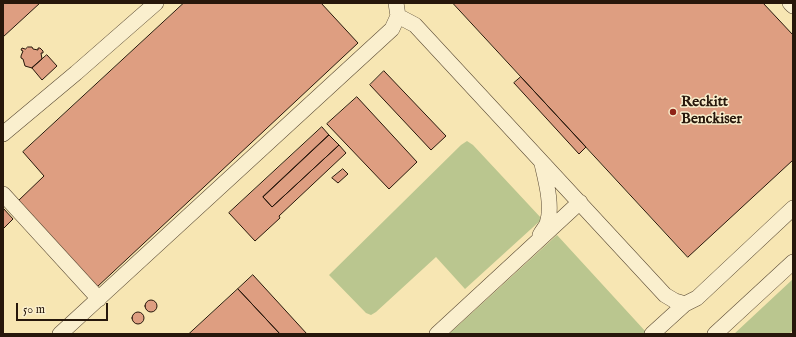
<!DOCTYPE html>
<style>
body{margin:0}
#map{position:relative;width:796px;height:337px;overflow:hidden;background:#f7e6b3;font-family:"IM FELL English",serif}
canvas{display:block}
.frame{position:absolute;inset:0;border:4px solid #27170b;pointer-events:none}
.scale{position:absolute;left:16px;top:303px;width:92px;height:18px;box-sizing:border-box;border:2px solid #27170b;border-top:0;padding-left:5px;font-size:12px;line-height:14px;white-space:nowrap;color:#27170b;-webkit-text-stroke:3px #faefce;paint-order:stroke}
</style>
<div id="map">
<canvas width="796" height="337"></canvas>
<div class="frame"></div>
<div class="scale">50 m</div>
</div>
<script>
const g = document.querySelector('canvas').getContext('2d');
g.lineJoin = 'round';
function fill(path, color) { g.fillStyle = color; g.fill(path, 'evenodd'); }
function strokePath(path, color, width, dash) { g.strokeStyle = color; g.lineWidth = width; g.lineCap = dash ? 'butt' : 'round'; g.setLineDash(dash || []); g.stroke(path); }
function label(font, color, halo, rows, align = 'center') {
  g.font = font + ' "IM FELL English",serif'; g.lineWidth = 3; g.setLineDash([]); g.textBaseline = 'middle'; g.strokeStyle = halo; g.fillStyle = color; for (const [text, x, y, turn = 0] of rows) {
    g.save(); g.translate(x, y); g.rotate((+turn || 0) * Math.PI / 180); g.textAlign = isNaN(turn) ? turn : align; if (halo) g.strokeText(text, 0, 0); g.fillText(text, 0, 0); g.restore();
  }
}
fill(new Path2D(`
 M467 141 473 145 542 219 465 289 436 257 376 312 371 315 366 313 329 275 461 145Z
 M557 235 646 332 643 334H449Z
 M793 279V330L789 334H734Z`), '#bac68f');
const building = new Path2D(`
 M3 3H40L3 37Z
 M184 3H321L358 43 97 287 18 201 44 176 23 152Z
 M453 3H763L793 35V160L688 257Z
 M28 47H32L33 49 38 50V48H40L43 51V53H41L42 59 32 68 25 66 23 59 21 58V56L23 51 21 50 22 48 25 49Z
 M47 55 57 66 42 80 32 68Z
 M384 71 446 136 431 150 370 85Z
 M521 77 586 147 579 154 514 83Z
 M357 97 417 162 389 189 327 124Z
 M322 127 329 135 263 197 272 207 339 145 346 153 279 216 280 218 255 241 229 213Z
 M329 135 339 145 272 207 263 197Z
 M343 169 348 174 338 183 332 178Z
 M3 208 13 219 3 229Z
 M253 275 307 334H280L238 289Z
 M238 289 280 334H189Z
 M145 306a6 6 0 1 1 12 0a6 6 0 1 1-12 0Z
 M132 318a6 6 0 1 1 12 0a6 6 0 1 1-12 0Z`);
fill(building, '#de9e81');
strokePath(building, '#27170b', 1);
const minor = new Path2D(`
 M790 3 793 6
 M398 16 415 25 665 295 675 301 685 304 697 298 793 208
 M3 134 76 73 156 3
 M3 194 99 299
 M540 235C542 231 545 228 547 224 553 207 546 181 542 164
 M60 334 392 29 398 16 396 3
 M437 334 580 202
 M652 334 685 304
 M715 334 793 262`);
strokePath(minor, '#5b4b35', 16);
strokePath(minor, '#faefce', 15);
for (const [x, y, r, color] of [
 [673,112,4,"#8f2418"]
]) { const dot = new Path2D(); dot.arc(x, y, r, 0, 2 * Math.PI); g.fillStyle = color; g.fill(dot); strokePath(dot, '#faefce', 1.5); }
label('bold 15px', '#27170b', '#faefce', [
 ["Reckitt",681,103],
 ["Benckiser",681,120]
], 'left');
</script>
